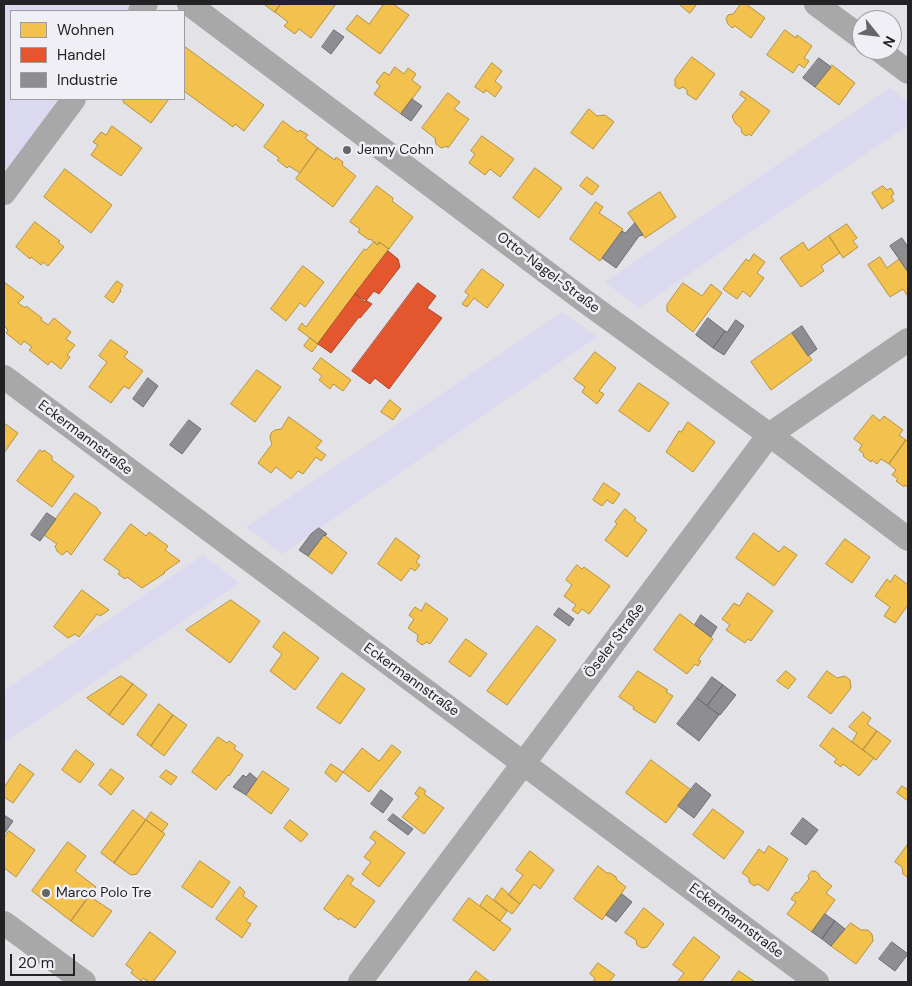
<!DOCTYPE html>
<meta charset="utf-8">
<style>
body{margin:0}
#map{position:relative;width:912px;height:986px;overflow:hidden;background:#e3e3e7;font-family:"DM Sans",sans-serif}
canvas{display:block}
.frame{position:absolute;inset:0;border:5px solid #232325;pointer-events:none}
.legend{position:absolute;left:10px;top:10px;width:175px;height:90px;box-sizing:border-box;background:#efeff5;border:1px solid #9d9da2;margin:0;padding:6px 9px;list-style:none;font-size:15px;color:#232325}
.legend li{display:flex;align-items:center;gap:10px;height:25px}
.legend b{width:25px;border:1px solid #9d9da2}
.north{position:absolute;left:852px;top:10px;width:50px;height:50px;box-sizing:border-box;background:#efeff5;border:1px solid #9d9da2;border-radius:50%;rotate:119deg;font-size:14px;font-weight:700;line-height:20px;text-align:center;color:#232325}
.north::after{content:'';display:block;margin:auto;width:18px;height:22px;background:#666669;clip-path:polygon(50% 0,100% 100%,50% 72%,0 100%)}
.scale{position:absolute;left:10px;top:954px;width:65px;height:22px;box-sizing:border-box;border:2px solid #232325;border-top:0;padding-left:6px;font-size:15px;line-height:18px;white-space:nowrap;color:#232325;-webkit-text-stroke:4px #efeff5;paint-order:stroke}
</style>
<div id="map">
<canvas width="912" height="986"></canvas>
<div class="frame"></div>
<ul class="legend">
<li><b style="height:14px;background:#f2c14e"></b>Wohnen</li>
<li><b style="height:14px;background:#e4572e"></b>Handel</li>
<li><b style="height:14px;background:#8d8d92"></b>Industrie</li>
</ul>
<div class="north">N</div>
<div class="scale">20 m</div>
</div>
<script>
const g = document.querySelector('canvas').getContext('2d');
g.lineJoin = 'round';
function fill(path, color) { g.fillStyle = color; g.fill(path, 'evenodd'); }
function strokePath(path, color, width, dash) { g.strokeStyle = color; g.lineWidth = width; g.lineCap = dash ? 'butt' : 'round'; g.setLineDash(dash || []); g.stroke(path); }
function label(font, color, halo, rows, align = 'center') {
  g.font = font + ' "DM Sans",sans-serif'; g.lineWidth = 5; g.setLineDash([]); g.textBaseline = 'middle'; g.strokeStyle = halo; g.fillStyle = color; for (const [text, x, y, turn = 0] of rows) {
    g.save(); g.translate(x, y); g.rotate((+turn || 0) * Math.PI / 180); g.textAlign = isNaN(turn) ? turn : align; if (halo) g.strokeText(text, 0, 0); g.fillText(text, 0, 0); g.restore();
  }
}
fill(new Path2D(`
 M4 4H139L134 11H11V99H67L4 182Z
 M890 88 908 102V125L639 308 605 282Z
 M562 312 597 337 282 554 246 527Z
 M203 555 239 583 4 743V691Z`), '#dad9f0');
const homes = new Path2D(`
 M264 4H281L275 12Z
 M281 4H336L311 38 299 29 295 34 284 26 288 22 275 12Z
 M384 4H393L409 15 380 54 346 29 357 15 369 24Z
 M679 4H697L690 13Z
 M741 4H746L765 18 751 38 735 26 732 28 728 24 726 19 728 15 733 14Z
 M785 30 796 38 797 35 812 46 804 58 809 61 804 68 799 64 793 73 767 55Z
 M184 46 264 105 244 131 235 124 233 127 184 91Z
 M692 57 715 74 696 100 687 94V90L683 87 679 89 675 86V79Z
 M492 63 502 71 495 81 502 87 495 97 486 90 484 93 475 87Z
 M832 65 855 83 839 105 815 87Z
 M395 67 404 74 408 68 416 74 412 80 421 87 401 114 374 94 380 86 376 82 384 72 389 75Z
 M742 91 770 111 751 136 749 134 746 136 742 133 741 128 735 123 732 116 746 99 740 95Z
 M448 93 460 102 454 109 469 119 448 148 447 146 441 148 436 144 435 138 422 128Z
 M125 99H169L151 123 123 102Z
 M589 109 597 116 605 115 614 122 593 149 571 133Z
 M283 121 298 132 300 130 308 135 305 138 318 148 300 173 289 166 287 168 277 160 279 158 264 147Z
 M112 126 142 148 121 176 91 155 98 145 93 142 101 132 106 135Z
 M482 136 514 159 500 177 490 169 485 175 469 163 475 154 471 151Z
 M318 148 335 160 336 157 343 162 342 165 356 176 333 207 296 179Z
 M535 168 562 188 539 218 513 198Z
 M65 169 112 205 91 233 44 197Z
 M587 177 599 186 592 195 580 186Z
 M377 186 393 198 392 201 413 217 389 249 379 242 378 245 370 239 369 240 358 232 360 229 350 222Z
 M883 186 887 190 891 188 894 194 891 196 894 201 882 209 872 193Z
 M660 192 676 217 645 238 628 213Z
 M596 202 603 207 599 213 623 229 600 261 570 239Z
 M35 222 60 241 58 242 64 247 48 266 43 262 41 265 31 257 30 259 16 247Z
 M847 224 857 238 853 241 858 247 843 258 829 236Z
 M829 236 840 253 821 266 824 271 801 287 780 258 803 242 808 250Z
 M374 242 378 245 379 242 389 249 318 344 298 329 302 323 306 327 364 249 366 250Z
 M754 254 765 262 757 273 764 278 750 297 743 291 737 299 723 289 746 259 749 261Z
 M880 257 887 268 899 259 908 272V294L907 295 903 289 890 297 868 265Z
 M303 266 324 282 305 307 300 303 286 321 271 309Z
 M482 269 504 285 487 308 474 298 467 307 462 304 469 295 465 292Z
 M117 281 123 285 120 290 121 291 113 303 105 297Z
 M4 282 24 297 18 303 25 308 26 306 42 318 41 320 48 325 54 318 71 332 66 339 75 345 67 355 70 357 61 369 51 361 48 365 29 350 32 347 24 341 21 345 6 333 8 330 4 326Z
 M683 283 702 296 711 284 722 293 693 332 667 311V305Z
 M792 333 812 360 771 390 751 362Z
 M310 338 318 344 312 352 304 346Z
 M111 340 128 352 124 357 143 371 129 389 124 386 111 403 89 387 107 362 99 356Z
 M595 352 616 368 599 391 604 394 597 404 582 392 585 387 574 379Z
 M321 358 351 380 343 391 333 384 330 389 319 380 322 376 313 369Z
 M257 370 281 387 255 422 231 404Z
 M639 383 669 403 649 432 619 411Z
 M390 400 401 409 393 420 381 412Z
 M873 415 880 421 884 416 903 430 899 435 906 440 889 464 881 459 877 464 872 460 871 462 863 456 864 454 859 450 862 445 854 439Z
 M289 417 322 441 316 448 326 455 321 461 316 457 303 474 298 471 291 479 276 467 271 473 258 463 272 444 270 438 271 433 275 430 281 429Z
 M688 422 715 442 693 472 666 452 679 431 681 432Z
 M4 423 18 433 4 453Z
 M906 440 908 442V487L905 485 904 487 896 481 898 479 892 475 896 470 889 464Z
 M40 450 43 452 44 450 52 456V460L74 476 52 507 17 481Z
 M604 483 620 494 613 504 607 500 602 506 593 500Z
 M75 493 97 508V509L101 513 71 555 67 551 62 555 57 551 55 546 57 544 44 535Z
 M625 509 636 518 634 520 647 530 627 557 605 540 617 524 615 522Z
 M131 524 146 536 149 532 168 546 165 550 180 561 164 572 165 573 142 588 127 577 125 579 118 574 120 571 104 560Z
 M754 533 779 552 784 546 797 555 774 586 736 558Z
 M324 535 347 553 332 574 308 556Z
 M396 538 420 556 416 562 420 565 415 571 411 568 401 581 378 564Z
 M845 539 870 557 852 583 826 564Z
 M577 565 582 569 584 567 610 586 589 614 582 609 578 614 572 610 576 605 564 596 572 585 566 580Z
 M895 575 908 585V605L895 623 884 616 890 607 875 596 887 579 890 582Z
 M82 590 109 610 100 616 97 614 79 637 75 634 68 638 54 627Z
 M748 593 773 611 751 641 748 639 745 643 726 630 730 625 722 619 734 603 739 606Z
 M231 600 260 621 230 663 186 630Z
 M426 603 448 619 430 644 427 642 422 645 417 641 418 635 408 628 414 619 409 615 415 607 421 611Z
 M680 614 713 639 698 660 701 661 698 666 695 664 687 674 654 650Z
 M537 626 556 640 507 705 487 691Z
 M284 632 319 658 295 690 270 671 282 654 273 647Z
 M466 639 487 654 470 677 449 662Z
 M638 671 668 690 666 692 673 696 655 723 633 709 634 707 619 697Z
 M786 671 796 679 788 689 777 681Z
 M827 671 837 678 845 676 850 680 851 688 831 714 808 697Z
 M342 673 365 689 340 724 317 708Z
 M121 676 133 684 109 715 87 698Z
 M133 684 147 695 123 725 109 715Z
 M159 704 173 715 151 746 137 735Z
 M863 712 871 718 867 724 877 731 863 750 852 742 857 733 849 727Z
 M173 715 187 725 164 756 151 746Z
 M833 728 874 758 859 776 843 764 841 767 834 762 837 759 820 746Z
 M877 731 891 741 876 760 863 750Z
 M218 737 227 743 229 741 236 746 234 749 243 755 229 776 228 775 216 790 192 772Z
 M392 745 401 752 369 792 343 772 362 748 379 761Z
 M76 750 94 764 80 783 62 770Z
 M651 760 691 790 666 823 626 793Z
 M20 764 34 774 13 803 4 797V788Z
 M331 764 343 772 336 782 325 773Z
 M111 769 124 778 111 795 99 785Z
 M166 770 177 777 171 785 160 777Z
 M263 771 289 789 271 814 246 795Z
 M902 786 908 790V801L897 793Z
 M420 787 426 791 424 794 444 808 424 834 402 817 419 797 415 794Z
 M713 809 744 832 724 859 693 835Z
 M133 810 146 820 114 863 101 853Z
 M151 812 168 824 162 832 146 820Z
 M146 820 165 834 137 874 131 875 114 863Z
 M290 820 308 834 301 842 284 828Z
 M9 831 35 850 16 877 4 868V838Z
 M375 831 405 853 379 887 362 874 371 862 364 857 376 842 370 838Z
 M68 842 86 856 75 871 96 887 71 921 32 891Z
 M908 844V876L907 877 903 874 902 867 895 862Z
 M769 846 788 859 768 891 758 884 754 886 749 882V878L742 873 759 849 764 853Z
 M530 851 554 870 540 889 534 884 520 904 508 895 523 875 516 870Z
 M200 861 230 882 212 908 182 887Z
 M598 866 607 873H610L616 877 617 880 626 887 602 920 574 899Z
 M812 871H815L819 874 820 877 832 886 826 893 835 900 812 932 787 914 796 902 791 899 796 892 798 893 809 879 808 876Z
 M348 875 354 879 350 884 375 901 355 928 340 918 339 920 324 909Z
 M240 887 245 892 243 896 257 906 246 921 251 924 242 938 216 919Z
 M502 888 520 904 512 914 494 900Z
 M487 895 507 911 500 921 480 906Z
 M89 896 112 911 93 937 71 921Z
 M469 898 511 929 494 951 453 920Z
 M644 908 664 924 647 947 642 948 637 945 636 940 625 933Z
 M851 923 861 930H868L872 934 873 941 856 964 831 946Z
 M150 932 176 952 153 982H149L143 978 141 981 131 973 133 970 126 965Z
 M694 937 720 957 701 982H677L684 973 673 965Z
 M598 963 615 975 609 982H593L595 978 590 974Z
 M476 971 490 982H468Z
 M739 971 755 982H731Z`);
fill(homes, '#f2c14e');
strokePath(homes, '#b49242', 1);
const shops = new Path2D(`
 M388 251 398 259 400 267 379 294 374 291 365 302 355 294Z
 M418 283 436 296 427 308 442 318 389 389 375 378 370 384 352 371Z
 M355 294 372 304 360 318 359 317 331 353 318 344Z`);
fill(shops, '#e4572e');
strokePath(shops, '#aa472b', 1);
const industry = new Path2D(`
 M334 30 344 37 331 54 322 47Z
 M819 58 831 67 815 87 803 78Z
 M412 99 422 106 411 121 401 114Z
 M635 223 643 235 639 236 616 268 602 258 622 231 625 233Z
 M902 238 908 247V272L890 246Z
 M708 318 725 331 713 348 696 335Z
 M736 320 744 326 724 355 713 348 725 331 727 332Z
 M802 326 817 349 808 356 792 333Z
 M148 378 158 386 143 407 133 399Z
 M189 420 201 429 182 454 170 445Z
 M47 513 56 519 40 541 31 535Z
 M319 528 327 534 325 536 324 535 308 556 299 550 311 534Z
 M559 608 574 619 569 626 554 615Z
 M701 615 717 627 711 637 695 625Z
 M712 677 723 685 707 706 697 698Z
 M723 685 736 695 720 715 707 706Z
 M697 698 719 715 699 741 677 724Z
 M250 773 257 779 246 795 233 787 243 775 246 777Z
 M696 783 711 795 694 818 678 806Z
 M381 790 393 799 383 813 371 804Z
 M393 814 413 829 408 835 388 820Z
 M4 815 13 821 4 834Z
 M803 818 818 830 806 845 791 834Z
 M622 894 632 902 616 922 606 915Z
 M825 914 835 921 822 939 812 932Z
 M835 921 845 929 831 946 822 939Z
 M892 942 908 954 895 971 879 959Z`);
fill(industry, '#8d8d92');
strokePath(industry, '#6d6d71', 1);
strokePath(new Path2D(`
 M189 4 582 299 786 447 908 539
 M816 4 862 38
 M140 11 146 4
 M879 50 908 72
 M4 193 74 99
 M4 377 817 982
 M4 923 84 982
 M360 982 769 435 908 340`), '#a8a8a9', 24);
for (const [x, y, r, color] of [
 [347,150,5,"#666669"],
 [46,893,5,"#666669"]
]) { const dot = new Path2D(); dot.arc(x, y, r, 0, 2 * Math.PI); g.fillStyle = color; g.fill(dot); strokePath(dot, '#efeff5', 2); }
label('14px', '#232325', '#efeff5', [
 ["Jenny Cohn",357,150],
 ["Marco Polo Tre",56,893]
], 'left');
label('14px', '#232325', '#efeff5', [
 ["Otto-Nagel-Straße",548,273,37],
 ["Eckermannstraße",85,438,37],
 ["Öseler Straße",615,641,-53],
 ["Eckermannstraße",411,680,36],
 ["Eckermannstraße",736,921,37]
]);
</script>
